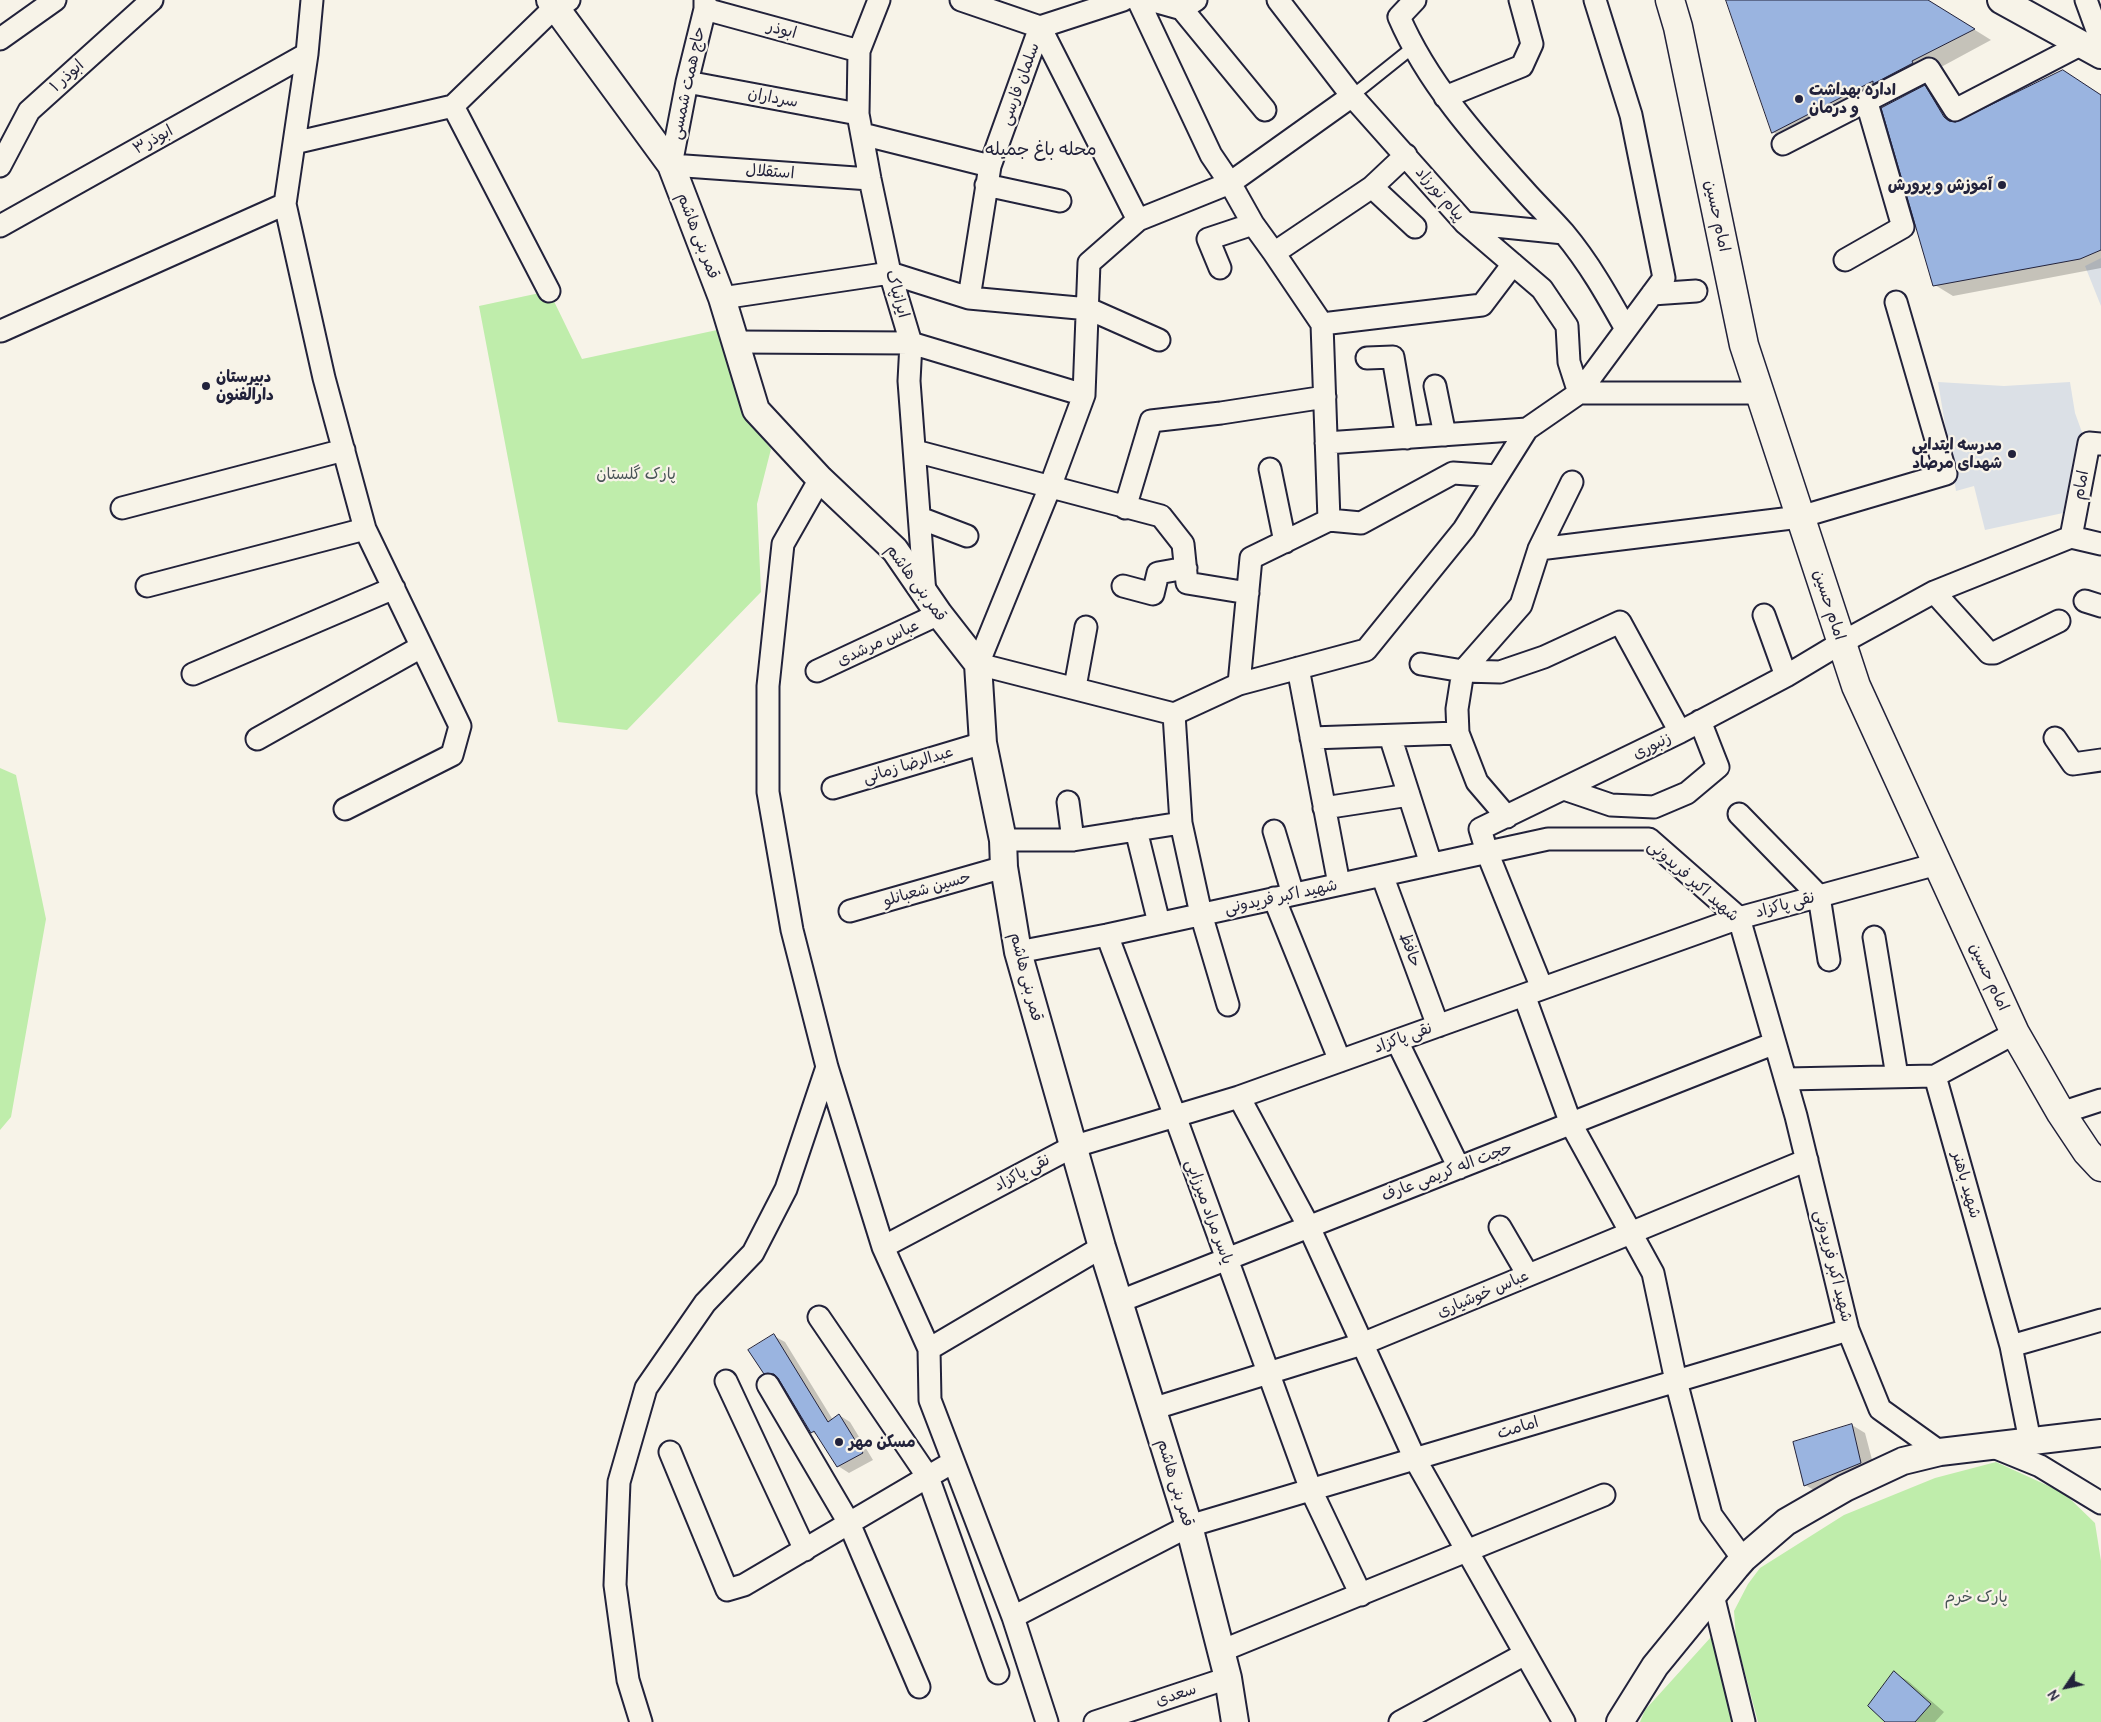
<!DOCTYPE html>
<meta charset="utf-8">
<style>
body{margin:0}
#map{position:relative;width:2101px;height:1722px;overflow:hidden;background:#f7f3e8;font-family:Delius,sans-serif}
canvas{display:block}
.north{position:absolute;left:2041px;top:1662px;width:50px;height:50px;-webkit-text-stroke:4px #f7f3e8;paint-order:stroke;rotate:236deg;font-size:14px;font-weight:700;line-height:20px;text-align:center;color:#22223b}
.north::after{content:'';display:block;margin:auto;width:18px;height:22px;background:#22223b;clip-path:polygon(50% 0,100% 100%,50% 72%,0 100%)}
</style>
<div id="map">
<canvas width="2101" height="1722"></canvas>
<div class="north">N</div>
</div>
<script>
const g = document.querySelector('canvas').getContext('2d');
g.lineJoin = 'round';
function fill(path, color) { g.fillStyle = color; g.fill(path, 'evenodd'); }
function strokePath(path, color, width, dash) { g.strokeStyle = color; g.lineWidth = width; g.lineCap = dash ? 'butt' : 'round'; g.setLineDash(dash || []); g.stroke(path); }
function label(font, color, halo, rows, align = 'center') {
  g.font = font + ' Delius,"Playpen Sans Arabic",sans-serif'; g.lineWidth = 4.5; g.setLineDash([]); g.textBaseline = 'middle'; g.strokeStyle = halo; g.fillStyle = color; for (const [text, x, y, turn = 0] of rows) {
    g.save(); g.translate(x, y); g.rotate((+turn || 0) * Math.PI / 180); g.textAlign = isNaN(turn) ? turn : align; if (halo) g.strokeText(text, 0, 0); g.fillText(text, 0, 0); g.restore();
  }
}
fill(new Path2D(`
 M2101 258V306L2085 266Z
 M1938 382 2004 386 2070 382 2075 413 2083 435 2075 450 2063 513 1985 530 1974 486 1956 491Z`), '#dbe0e6');
fill(new Path2D(`
 M549 291 582 359 731 327 744 414 771 449 757 504 761 592 627 730 558 722 479 306Z
 M0 768 16 775 46 919 11 1117 0 1130Z
 M1996 1462 2064 1493 2095 1523 2101 1561V1722H1758L1736 1639 1734 1611 1748 1584 1760 1568 1844 1515 1935 1478Z
 M1711 1637 1737 1722H1640L1645 1710Z`), '#bfedab');
fill(new Path2D(`
 M1727 0H1927L1991 40 1893 93 1791 143 1773 132Z
 M1925 87 1943 97 1959 122 2101 95V268L1953 296 1935 285Z
 M774 1336 785 1342 833 1420 839 1415 850 1422 873 1460 849 1473 838 1466 820 1437 812 1432 781 1380 776 1379 764 1373Z
 M1852 1425 1865 1433 1875 1471 1819 1493 1805 1485Z
 M1895 1673 1908 1681 1944 1712 1935 1722H1887Z`), '#0003');
const building = new Path2D(`
 M1726 0H1928L1975 29 1912 61 1913 63 1873 84V81L1772 133Z
 M2063 70 2101 95V250L2080 259 1933 286 1881 108 1925 85 1944 117 1949 121 1955 122Z
 M774 1334 828 1422 839 1414 863 1453 837 1467 814 1431 811 1433 778 1378 774 1374H764L748 1350Z
 M1852 1424 1861 1463 1804 1486 1793 1442Z
 M1894 1671 1931 1704 1915 1722H1885L1868 1706Z`);
fill(building, '#9ab4e0');
strokePath(building, '#22223b', 1);
const service = new Path2D(`
 M1352 96 1412 48`);
const minor = new Path2D(`
 M312 0 307 54 285 204 324 378 365 529 460 726 452 755 345 809
 M705 0V9L687 82 671 165 870 179
 M879 0 859 51 858 114 870 179 890 273 911 343 909 381 925 594
 M961 0 1040 27 1138 220
 M1138 0 1211 155 1230 183 1253 224 1274 253 1322 324 1329 520 1251 558 1239 684
 M1150 0 1182 9 1196 0
 M1278 0 1352 96 1465 223 1542 289 1567 326 1569 362 1579 393H1760
 M1415 0 1399 17C1427 82 1476 137 1523 189 1536 204 1551 218 1564 233 1589 263 1607 295 1626 329
 M2086 0 2101 41
 M705 9 859 51
 M1182 9 1265 110
 M0 39 55 0
 M687 82 858 114
 M1352 96 1230 183 1138 220 1089 263 1084 395 1050 487 978 664 1174 714 1239 684 1366 650 1464 529 1527 429 1579 393 1664 278 1631 115 1595 0
 M1445 97 1522 66 1532 44 1520 0
 M453 106 549 291
 M862 134 990 166
 M294 143 453 106 555 7 569 0
 M1783 144 1929 69 1955 110 2082 44
 M0 166 29 111 152 0
 M986 185 1060 201
 M1372 187 1415 227
 M1465 223 1564 233
 M0 226 307 54
 M1274 253 1372 187 1406 155
 M1845 260 1903 227 1867 103
 M1220 268 1208 239 1253 224
 M1652 294 1696 291
 M722 298 890 273 969 298 1089 309 1159 340
 M969 298 990 166 1040 27 1123 0
 M1322 324 1482 305 1513 264
 M1 331 285 204
 M736 342 911 343 1084 395
 M1367 358 1393 357 1407 438
 M1435 386 1445 435
 M1326 443 1527 429
 M915 451 1161 516 1183 544 1187 583 1248 593
 M1270 469 1285 542
 M820 479 783 544 768 686V792L792 930 827 1067 883 1247 929 1349 930 1400 1013 1617 1047 1722
 M122 508 344 450
 M1125 508 1151 421 1221 413 1325 397
 M920 518 967 536
 M1329 520 1361 523 1453 473 1497 476
 M2071 537 2089 443 2101 444
 M1539 549 1800 517 1946 474 1896 302
 M147 586 365 529
 M1123 586 1153 594 1158 573 1186 568
 M1934 592 1989 653H1994L2059 621
 M2085 601 2101 606
 M1764 615 1786 676
 M1421 664 1463 671 1500 672 1544 657 1620 622 1680 732
 M1298 668 1339 884
 M817 671 939 614
 M193 674 394 588
 M1075 687 1086 627
 M1174 714 1181 823 1201 914 1228 1005
 M1390 736 1431 864
 M1311 738 1458 733
 M2055 738 2073 764 2101 760
 M257 739 421 647
 M833 788 983 743
 M1564 789 1611 805 1654 807 1687 793 1718 767 1700 721
 M1068 802 1073 840
 M1324 808 1409 795
 M1739 814 1819 896 1829 960
 M1507 817 1477 782 1458 733 1457 709 1463 671 1521 605 1539 549 1572 482
 M1136 830 1159 923
 M1274 831 1293 894
 M1003 840H1073L1181 823
 M1382 875 1438 1026
 M1274 898 1340 1061
 M850 911 1004 867
 M1107 935 1175 1116 1311 1490 1361 1595
 M1874 937 1897 1076
 M1018 952 1107 935 1548 839H1649L1739 918 1796 1116 1848 1330 1880 1409 1940 1452
 M1542 988 1487 852 1480 829 1680 732 1786 676 1841 643 1934 592 2071 537 2101 544
 M1524 995 1571 1124 1653 1273 1676 1381 1711 1515 1743 1559
 M1397 1041 1459 1168
 M1935 1076 2015 1033
 M1786 1079 1935 1076 2011 1346 2030 1441
 M1239 1097 1309 1227 1415 1459 1564 1722
 M2061 1113 2101 1100
 M1500 1227 1528 1275
 M883 1247 1072 1147 1239 1097 1739 918 1937 864
 M1118 1302 1775 1043
 M819 1317 928 1477 998 1673
 M2011 1346 2101 1320
 M929 1349 1102 1247
 M726 1381 805 1550
 M768 1385 849 1523 919 1687
 M1152 1409 1362 1344 1807 1160
 M1991 1446 2040 1466 2101 1503
 M670 1452 727 1590 744 1585 953 1462
 M1713 1595 1744 1722
 M1013 1617 1189 1526 1848 1330
 M1221 1651 1604 1495
 M641 1722 628 1680 615 1585 619 1482 646 1388 705 1303 753 1253 786 1189 827 1067
 M1095 1722 1228 1678
 M1400 1722 1525 1654`);
const tertiary = new Path2D(`
 M550 0 671 165 722 298 756 410 820 479 895 550 939 614 978 664 983 743 1003 840 1004 867 1018 952 1102 1247 1189 1526 1228 1678 1235 1722
 M2001 0 2101 55
 M1620 1722 1655 1666 1736 1567 1743 1559 1786 1522 1845 1488 1903 1461 1940 1452 2101 1433`);
const secondary = new Path2D(`
 M1670 0 1678 27 1744 345 1856 686 2015 1033 2061 1113 2087 1152 2101 1167`);
strokePath(service, '#22223b', 15);
strokePath(minor, '#22223b', 25);
strokePath(tertiary, '#22223b', 30);
strokePath(secondary, '#22223b', 31);
strokePath(service, '#f7f3e8', 11);
strokePath(minor, '#f7f3e8', 21);
strokePath(tertiary, '#f7f3e8', 26);
strokePath(secondary, '#f7f3e8', 28);
for (const [x, y, r, color] of [
 [1799,99,5,"#22223b"],
 [2002,185,5,"#22223b"],
 [206,386,5,"#22223b"],
 [2012,454,5,"#22223b"],
 [839,1442,5,"#22223b"]
]) { const dot = new Path2D(); dot.arc(x, y, r, 0, 2 * Math.PI); g.fillStyle = color; g.fill(dot); strokePath(dot, '#f7f3e8', 2); }
label('16px', '#22223b', '#f7f3e8', [
 ["ابوذر",782,30,15],
 ["ابوذر ۱",67,76,-42],
 ["حاج همت شمسی",688,83,-78],
 ["سلمان فارسی",1020,84,-70],
 ["سرداران",773,98,10],
 ["ابوذر۳",153,140,-29],
 ["استقلال",770,172,4],
 ["پیام نورزاد",1440,194,49],
 ["امام حسین",1717,216,78],
 ["قمر بنی هاشم",698,236,69],
 ["ایرانپاک",897,294,74],
 ["امام",2081,485,-79],
 ["قمر بنی هاشم",916,583,54],
 ["امام حسین",1829,605,72],
 ["عباس مرشدی",878,643,-25],
 ["زنبوری",1652,746,-26],
 ["عبدالرضا زمانی",908,765,-17],
 ["شهید اکبر فریدونی",1693,881,41],
 ["حسین شعبانلو",927,889,-16],
 ["شهید اکبر فریدونی",1281,897,-12],
 ["نقی پاکزاد",1785,905,-15],
 ["حافظ",1410,950,70],
 ["قمر بنی هاشم",1026,977,76],
 ["امام حسین",1989,977,65],
 ["نقی پاکزاد",1403,1038,-20],
 ["حجت اله کریمی عارف",1447,1172,-21],
 ["نقی پاکزاد",1022,1173,-28],
 ["شهید باهنر",1966,1185,74],
 ["یاسر مراد میرزایی",1209,1212,70],
 ["شهید اکبر فریدونی",1833,1266,76],
 ["عباس خوشیاری",1483,1294,-23],
 ["امامت",1518,1428,-17],
 ["قمر بنی هاشم",1175,1483,73],
 ["سعدی",1176,1695,-18]
]);
label('bold 16px', '#22223b', '#f7f3e8', [
 ["اداره بهداشت",1809,90],
 ["و درمان",1809,108],
 ["آموزش و پرورش",1992,185,"right"],
 ["دبیرستان",216,377],
 ["دارالفنون",216,395],
 ["مدرسه ایتدایی",2002,445,"right"],
 ["شهدای مرصاد",2002,463,"right"],
 ["مسکن مهر",849,1442]
], 'left');
label('16px', '#495557', '#f7f3e8', [
 ["پارک گلستان",636,474],
 ["پارک خرم",1976,1597]
]);
label('18px', '#22223b', '#f7f3e8', [
 ["محله باغ‌ جمیله",1041,150]
]);
</script>
